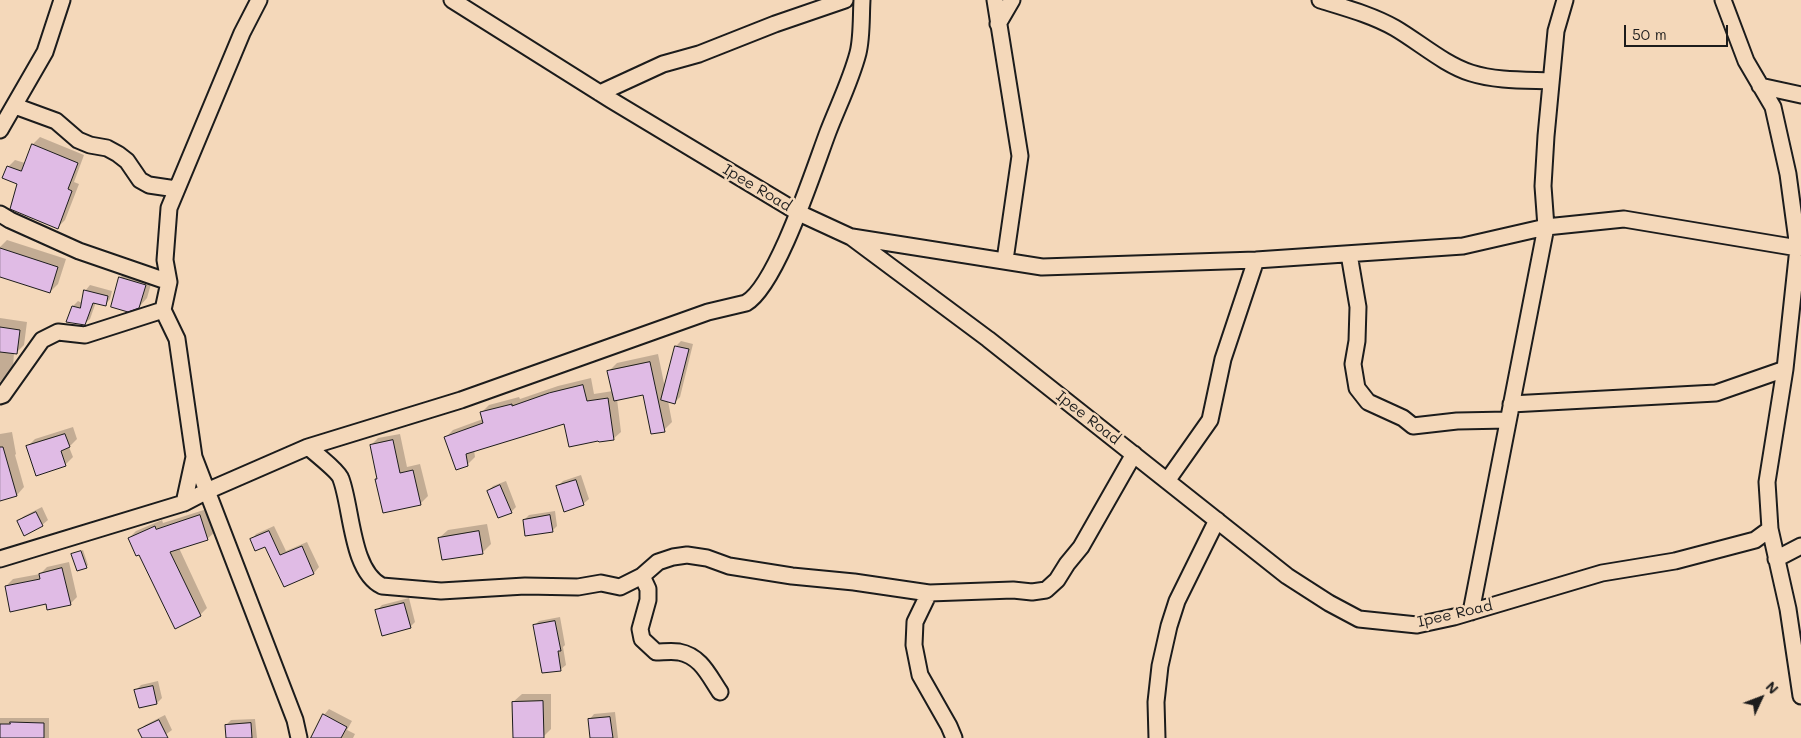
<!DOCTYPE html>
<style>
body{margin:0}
#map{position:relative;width:1801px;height:738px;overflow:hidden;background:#f4d8ba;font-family:Mali,sans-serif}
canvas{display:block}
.north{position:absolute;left:1736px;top:673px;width:50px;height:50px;-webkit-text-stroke:4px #f4d8ba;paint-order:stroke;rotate:47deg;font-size:14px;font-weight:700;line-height:20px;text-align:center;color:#1c1c1c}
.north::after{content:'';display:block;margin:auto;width:18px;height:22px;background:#1c1c1c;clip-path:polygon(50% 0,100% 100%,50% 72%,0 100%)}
.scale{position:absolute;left:1624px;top:25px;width:104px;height:22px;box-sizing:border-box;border:2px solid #1c1c1c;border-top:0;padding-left:6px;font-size:15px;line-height:18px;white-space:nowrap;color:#1c1c1c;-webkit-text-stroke:4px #f4d8ba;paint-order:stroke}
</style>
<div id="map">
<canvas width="1801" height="738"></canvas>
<div class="north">N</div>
<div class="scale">50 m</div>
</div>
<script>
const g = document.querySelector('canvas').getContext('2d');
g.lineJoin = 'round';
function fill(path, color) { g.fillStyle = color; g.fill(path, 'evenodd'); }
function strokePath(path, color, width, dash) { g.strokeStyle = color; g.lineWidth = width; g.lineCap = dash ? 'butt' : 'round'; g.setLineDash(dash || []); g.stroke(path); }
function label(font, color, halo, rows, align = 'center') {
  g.font = font + ' Mali,sans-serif'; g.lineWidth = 5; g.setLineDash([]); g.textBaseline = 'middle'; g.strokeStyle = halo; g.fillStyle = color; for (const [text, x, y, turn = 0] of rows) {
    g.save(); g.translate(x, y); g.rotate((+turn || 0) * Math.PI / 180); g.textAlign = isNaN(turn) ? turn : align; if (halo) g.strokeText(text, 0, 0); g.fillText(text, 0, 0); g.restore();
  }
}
fill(new Path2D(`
 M40 137 84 155 74 182 79 184 65 220 58 227 19 183 8 167 15 160 25 163 33 144Z
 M7 240 66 259 58 284 50 292 0 276V247Z
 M128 269 153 277 147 298 139 307 120 278Z
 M90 285 112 291 110 299 105 305 96 302 90 319 84 324 73 306 78 301 82 303 85 291Z
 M0 318 27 322 24 345 16 353H14L13 367 0 382Z
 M681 341 693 344 680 397 675 402 668 401 672 422 664 430 644 393 617 399 621 432 613 439 565 422 474 450 475 457 467 465 446 437 453 430 483 419 481 413 489 405 519 397 520 399 558 386 591 378 594 394 613 391 609 371 617 363 658 354 665 388 676 346Z
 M73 427 77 439 69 447 73 457 65 465 27 447 35 439Z
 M12 432 16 454 15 455 24 487 17 495 0 500V434Z
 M400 434 407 467 420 464 428 496 421 503 376 480 378 477 371 445 378 438Z
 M581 475 589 499 583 504 557 487 563 481Z
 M506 481 516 507 511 512 488 491 493 486Z
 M42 507 48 520 42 525 18 521 24 516Z
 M207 509 215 532 207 539 179 548 207 608 200 615 175 627 139 553 129 538 136 531 162 520 163 523Z
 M555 511 557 526 552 531 524 520 529 515Z
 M487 524 491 544 483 552 443 559 439 538 448 530Z
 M274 526 286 551 307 542 319 567 314 573 284 586 266 545 251 540 256 534Z
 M83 550 88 565 86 567 73 554Z
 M69 562 77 597 70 604 47 603 6 586 13 579 40 574 47 567Z
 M409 598 415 622 410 627 376 611 382 605Z
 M560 617 565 645 563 647 566 665 561 669 543 672 535 625 539 621Z
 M158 681 162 698 157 703 136 690 141 685Z
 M522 694H551V729L543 737 513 702Z
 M329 709 352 721 347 730 355 734 353 738H318L324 715Z
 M615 712 618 738H591L589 720 594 714Z
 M165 715 172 730 161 738H144L140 730 145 725Z
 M0 718H49V738H0Z
 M255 719 257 738H227L226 725 231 720Z`), '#0003');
const building = new Path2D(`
 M32 144 78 163 68 189 72 191 58 229 10 209 17 184 2 178 7 166 21 171Z
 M0 248 58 267 50 293 0 277Z
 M119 277 146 285 139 308 128 312 111 307Z
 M84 290 108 296 106 306 93 303 85 325 66 322 72 306 80 308Z
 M0 327 20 330 17 354 0 352Z
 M675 346 689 349 675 404 661 400Z
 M650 362 665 432 651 434 643 395 614 401 607 371Z
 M583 385 587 401 608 398 614 440 599 442 598 441 569 447 564 424 466 454 468 466 456 470 444 437 483 423 480 412 512 404V406L549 393Z
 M65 434 70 447 61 451 66 466 36 476 26 446Z
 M393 440 400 473 413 470 421 505 383 513 375 479H377L370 445Z
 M0 447H3L17 496 0 501Z
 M576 480 584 505 564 512 556 486Z
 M500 485 512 513 498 518 487 491Z
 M36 512 43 526 24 536 17 521Z
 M200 515 208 540 170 552 201 616 175 629 139 555 136 556 128 538 155 526 156 529Z
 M550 515 553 532 525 536 523 520Z
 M269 531 280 555 302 546 314 574 284 587 265 547 255 551 250 539Z
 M479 531 483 554 442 560 438 538Z
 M81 551 87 568 77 571 71 554Z
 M62 568 71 605 47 610 46 604 10 612 5 586 40 579 39 574Z
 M404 603 411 628 382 636 375 610Z
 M555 621 561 651H558L561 671 542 673 533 625Z
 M153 686 157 704 139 708 134 690Z
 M543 701 544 738H513L512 702Z
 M323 714 347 727 341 738H311Z
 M610 717 613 738H590L588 719Z
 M159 720 168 738H142L138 730Z
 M10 722 44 723V738H0V724H10Z
 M251 723 252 738H226L225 725Z`);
fill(building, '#e0bbe5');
strokePath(building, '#1c1c1c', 1);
const minor = new Path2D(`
 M259 0 242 33 169 208 165 260 169 282 163 310 177 339 194 457 295 720 299 738
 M452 0 611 100 799 213 851 237 988 339 1287 576 1329 603 1359 619 1417 625 1454 617 1602 573 1675 561 1755 540 1770 529
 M995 0 1020 156 1005 260
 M1320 0C1346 8 1372 15 1395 28 1419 42 1445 65 1471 73 1496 81 1525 80 1551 81
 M1723 0 1746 61 1773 107 1788 174 1798 248 1785 369 1767 482 1770 529 1788 609 1801 696
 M998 24 1012 0
 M1760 86 1801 95
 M600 93 663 64 699 54 775 24 845 0
 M15 106 56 121 78 140 90 145 107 148 118 154 127 161 140 180 149 185 176 189
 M0 130 45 52 62 0
 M0 214 10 220 79 251 169 282
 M852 237 1042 267 1256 260 1463 246 1546 227 1624 219 1798 248
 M1349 254 1358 307 1357 341 1353 364 1357 388 1368 402 1403 418 1413 426 1457 421 1508 420
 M0 396 3 395 42 340 58 332 85 335 163 310
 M1511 404 1716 393 1785 369
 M308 447C315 453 339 472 341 479 352 508 351 571 382 586L441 591 525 586 578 587 601 583 620 587 642 576 658 562 673 557 687 555 707 558 729 566 792 576 854 582 929 593 1013 590 1032 592 1046 590 1057 580 1067 564 1081 547 1134 454
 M1167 481 1210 420 1223 359 1256 260
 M184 503 194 457
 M0 559 184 503 207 491 308 447 461 400 708 312 746 303C777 285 814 169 828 132 838 106 851 80 858 53 862 37 861 17 862 0
 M1776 559 1801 546
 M642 576 648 589V600L640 629 642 639 656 652C663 652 672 651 679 652 701 656 709 676 720 692
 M929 593 915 622 914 645 920 675 949 726 954 738
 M1471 612 1546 227 1543 186 1546 136 1556 31 1565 0
 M1157 738 1156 702 1160 666 1169 626 1177 601 1217 520`);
strokePath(minor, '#1c1c1c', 19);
strokePath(minor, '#f4d8ba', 15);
label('15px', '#1c1c1c', '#f4d8ba', [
 ["Ipee Road",757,188,31],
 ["Ipee Road",1088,418,38],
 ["Ipee Road",1455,614,-13]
]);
</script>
